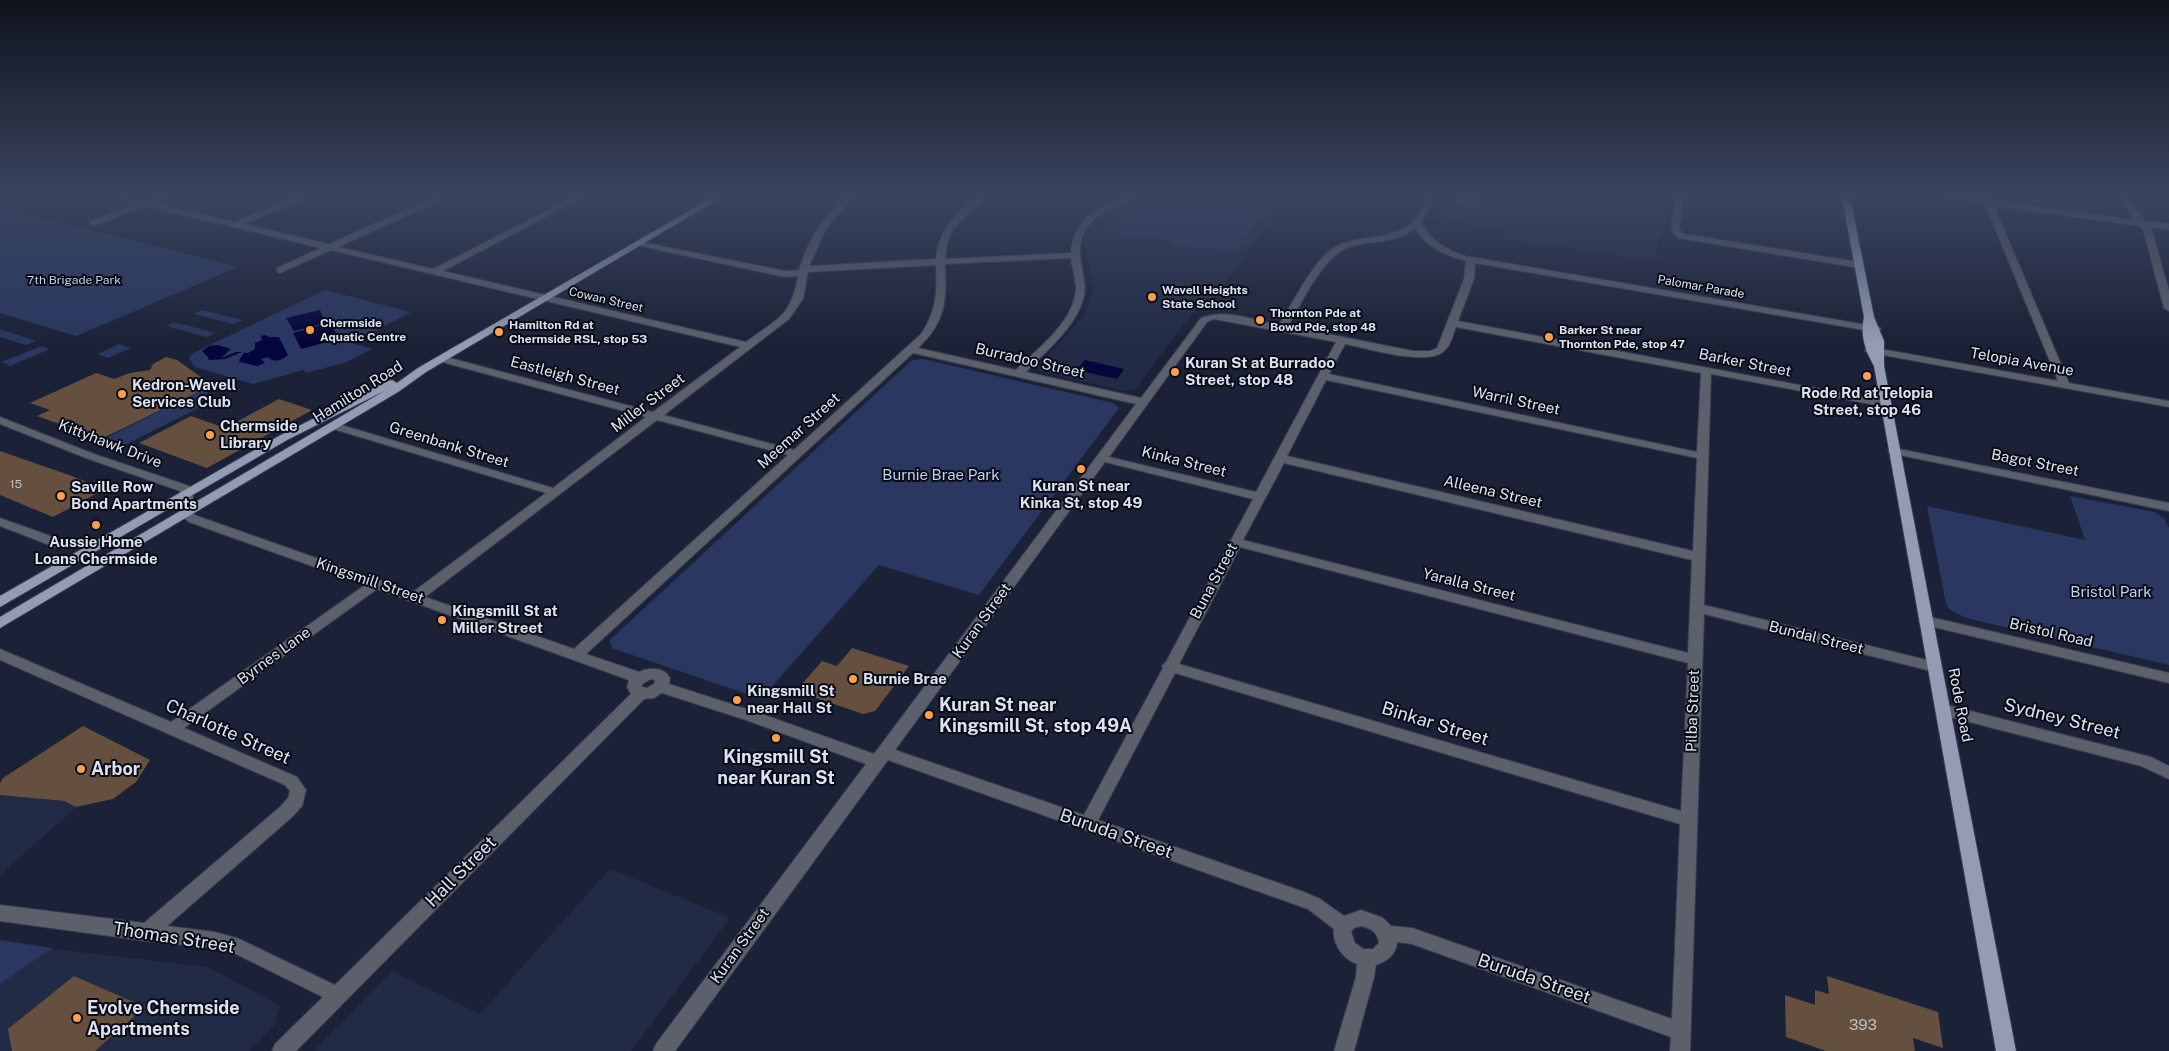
<!DOCTYPE html>
<style>
body{margin:0}
canvas{display:block;background:#1b2237}
</style>
<canvas width="2169" height="1051"></canvas>
<script>
const g = document.querySelector('canvas').getContext('2d');
g.lineJoin = 'round';
function fill(path, color) { g.fillStyle = color; g.fill(path, 'evenodd'); }
function strokePath(path, color, width, dash) { g.strokeStyle = color; g.lineWidth = width; g.lineCap = dash ? 'butt' : 'round'; g.setLineDash(dash || []); g.stroke(path); }
function label(font, color, halo, rows, align = 'center') {
  g.font = font + ' "Public Sans",sans-serif'; g.lineWidth = 4; g.setLineDash([]); g.textBaseline = 'middle'; g.strokeStyle = halo; g.fillStyle = color; for (const [text, x, y, turn = 0] of rows) {
    g.save(); g.translate(x, y); g.rotate((+turn || 0) * Math.PI / 180); g.textAlign = isNaN(turn) ? turn : align; if (halo) g.strokeText(text, 0, 0); g.fillText(text, 0, 0); g.restore();
  }
}
fill(new Path2D(`
 M1151 197H1289L1205 309 1197 307 1135 389 1125 391 1041 372 1038 367 1085 314 1094 287 1083 241 1090 228 1101 217 1119 207Z
 M1447 197H1666L1661 239H1658L1656 261 1502 238 1505 230 1436 219Z
 M2 795 64 801 76 807 0 875V797Z
 M610 869 730 918 631 1051H314L392 971 480 1014Z
 M0 943 208 967 280 1006 275 1025 248 1051H0Z`), '#222b45');
fill(new Path2D(`
 M1212 202 1267 209 1236 250 1170 246 1169 240 1121 236 1110 229 1126 214 1158 203Z
 M0 207 238 267 76 336 0 313Z
 M325 290 411 312 352 343 372 349 347 362 306 373 303 370 253 384 195 367 189 358 193 353Z
 M202 310 243 320 234 324 194 314Z
 M174 322 215 333 207 337 166 326Z
 M0 329 36 341 26 345 0 337Z
 M119 344 131 348 108 358 98 354Z
 M42 346 50 349 10 366 1 362Z
 M923 359 1113 403 1119 408 979 595 879 565 761 699 612 648 610 640 912 360Z
 M212 385 200 407 125 445 104 439Z
 M2070 496 2154 512 2164 518 2169 528V665L1966 618 1949 609 1946 604 1927 506 2085 540Z
 M0 940 52 948 0 984Z`), '#293761');
fill(new Path2D(`
 M1452 197C1463 197 1473 198 1484 198L1479 208 1449 202Z`), '#3a4e8a');
fill(new Path2D(`
 M320 310 325 323 298 330 294 331 286 318Z
 M326 324 328 327 332 326 339 339 301 349 293 333Z
 M265 335 269 337H279L288 355C282 361 274 363 268 357L261 359 265 363 257 366 240 362 239 360 244 353H248L255 349V343L262 340 261 336Z
 M218 345 231 349 221 358 236 352H242L225 359 209 360 208 357 202 351 209 346Z
 M1085 360 1124 369 1117 379 1076 370Z`), '#04053c');
fill(new Path2D(`
 M166 357 177 360 212 385 101 439 37 416 50 410 30 403 96 373 114 379 130 373 150 370 153 364Z
 M279 399 312 410 207 468 139 443 191 416 225 428Z
 M0 451 69 475 105 489 53 517 0 495Z
 M852 648 909 666 875 711 863 714 796 691 822 661 837 666Z
 M83 726 150 760 136 782 113 799 76 807 64 801 0 795V783L3 778Z
 M74 976 145 1007 95 1051H12L8 1029Z
 M1827 976 1938 1012 1943 1048 1913 1038 1915 1051H1826L1786 1037 1785 995 1815 1005V990L1829 994Z`), '#654f3e');
const minor = new Path2D(`
 M112 197C123 196 133 201 143 201 151 201 158 197 167 197L166 199 153 203 234 222 296 197H306L305 199 244 224 329 244 434 197H444L443 199 338 247 433 269 574 197H583L443 271 746 342C777 319 791 317 798 276L785 277 640 246 636 243 637 241 785 271 799 270C807 242 823 217 845 197H853L826 229 809 266 936 259C938 231 955 213 977 197H985L954 228 948 240 945 259 1071 253C1071 219 1108 197 1139 197L1138 199C1105 209 1074 222 1081 262 1083 276 1087 287 1083 300 1074 329 1046 351 1026 372L1141 398 1201 318C1224 308 1255 320 1279 325 1292 304 1311 266 1329 251 1354 231 1396 245 1417 217 1421 211 1424 203 1427 197H1435L1421 223C1432 241 1445 249 1465 256L1879 327 1881 329 1876 332 1475 263 1474 279 1458 321 1890 402 1891 404 1890 406 1886 407 1711 374 1704 605 1935 662 1940 663 1942 667 1940 671 1935 672 1704 614 1690 1051H1670L1671 1037 1412 944 1397 942C1397 954 1386 962 1376 965L1374 977 1354 1051H1334L1356 977 1357 964C1343 959 1332 944 1334 929L1308 909 888 760 675 1051H653L656 1044 866 764 746 720 662 693 654 698 644 699 296 1051H272L275 1044 323 997 234 953 214 948 146 941 0 921V905L144 923 280 807 288 798 290 791 285 785 0 660V649L171 722 365 585 189 522 180 514V491L86 458 0 424V417L94 454 189 486 193 494 192 513 197 516 413 592 546 493 330 428 328 426 330 424H338L553 488 646 417 438 361V357H446L653 412 740 347 331 250 280 273 277 272V268L321 248 145 206 96 225H90V221L136 204ZM1415 228C1427 248 1445 255 1466 261L1464 279 1437 348 1430 351H1413L1288 326C1302 303 1322 257 1349 247 1370 240 1398 244 1415 228ZM1071 258C1072 268 1076 279 1076 289 1074 322 1038 348 1016 370L918 348C947 321 946 301 945 264ZM936 265C937 291 937 311 921 334L794 450 664 415 789 319 803 299 808 272ZM1214 319 1336 342 1256 492 1109 457 1207 322ZM1456 327 1701 373 1697 452 1329 374 1345 344C1367 348 1427 367 1444 351 1451 346 1453 334 1456 327ZM913 353 1136 404 874 754 756 712 669 684 670 678C664 667 650 667 639 672L586 654ZM1326 380 1697 458 1693 551 1287 456ZM657 420 788 455 574 649 425 597ZM1105 462 1253 499 1166 662 1162 666 1163 668 1084 815 895 750ZM1284 463 1692 560 1688 653 1243 540ZM1240 547 1688 663 1681 811 1179 664ZM377 589 629 680 627 687 631 694 335 985 237 938 214 932 167 926 292 817 302 806 306 790 297 777 184 728ZM1175 673 1680 824 1672 1019 1412 928 1391 926 1383 918 1361 910 1344 916 1320 899 1304 892 1098 820ZM651 679 655 680 654 684 647 688 642 687V684ZM1361 926C1371 928 1378 933 1379 943L1373 949H1363L1355 943 1351 932 1354 928Z
 M1675 197H1683L1679 229 1684 234 1859 262 1863 265 1859 268 1678 238 1671 230Z
 M1945 197H1963L1983 199 1982 197H1990L1991 200 2134 220 2120 197H2128L2145 221 2169 224V230L2151 227 2169 291V311L2164 308 2143 229 2140 226 1994 206 2069 383 2169 401V407L1866 352 1865 350 1870 347 2058 381 1985 204 1949 199Z
 M1894 448 2169 503V511L1890 453 1888 451 1890 449Z
 M0 518 67 542 68 545 67 548H57L0 526Z
 M1926 616 2169 673V683L1921 624 1919 621 1921 618Z
 M1943 704 2151 757 2169 766V779L2141 766 1938 714 1936 710 1938 706Z`);
const major = new Path2D(`
 M713 197H722L426 372 398 392 0 628V617L386 390 287 440 0 607V596L279 436 388 381 392 380 397 383 418 368Z
 M1842 197H1850L1874 317 1884 341V366L2016 1051H1996L1874 366C1865 350 1860 335 1864 317Z`);
strokePath(minor, '#363d51', 2);
strokePath(major, '#363d51', 2);
fill(minor, '#5b606b');
fill(major, '#939cb2');
const sky = g.createLinearGradient(0, 0, 0, 344);
sky.addColorStop(0, '#0f131e');
sky.addColorStop(0.57, '#39445e');
sky.addColorStop(1, '#39445e00');
g.fillStyle = sky;
g.fillRect(0, 0, 2169, 344);
for (const [x, y, r, color] of [
 [1152,297,5,"#fa9f4e"],
 [1260,320,5,"#fa9f4e"],
 [310,330,5,"#fa9f4e"],
 [499,332,5,"#fa9f4e"],
 [1549,337,5,"#fa9f4e"],
 [1175,372,5,"#fa9f4e"],
 [1867,376,5,"#fa9f4e"],
 [122,394,5,"#fa9f4e"],
 [210,435,5,"#fa9f4e"],
 [1081,469,5,"#fa9f4e"],
 [61,496,5,"#fa9f4e"],
 [96,525,5,"#fa9f4e"],
 [442,620,5,"#fa9f4e"],
 [853,679,5,"#fa9f4e"],
 [737,700,5,"#fa9f4e"],
 [929,715,5,"#fa9f4e"],
 [776,738,5,"#fa9f4e"],
 [81,769,5,"#fa9f4e"],
 [77,1018,5,"#fa9f4e"]
]) { const dot = new Path2D(); dot.arc(x, y, r, 0, 2 * Math.PI); g.fillStyle = color; g.fill(dot); strokePath(dot, '#090c15', 2); }
label('12px', '#c1cff3', '#090c15', [
 ["7th Brigade Park",74,280]
]);
label('12px', '#dce2f0', '#090c15', [
 ["Palomar Parade",1701,287,10],
 ["Cowan Street",606,300,13]
]);
label('bold 12px', '#dce2f0', '#090c15', [
 ["Wavell Heights",1162,290],
 ["State School",1162,304],
 ["Thornton Pde at",1270,313],
 ["Bowd Pde, stop 48",1270,327],
 ["Chermside",320,323],
 ["Aquatic Centre",320,337],
 ["Hamilton Rd at",509,325],
 ["Chermside RSL, stop 53",509,339],
 ["Barker St near",1559,330],
 ["Thornton Pde, stop 47",1559,344]
], 'left');
label('12px', '#bebdc4', null, [
 ["15",16,484]
]);
label('15px', '#dce2f0', '#090c15', [
 ["Burradoo Street",1030,361,13],
 ["Telopia Avenue",2022,362,10],
 ["Barker Street",1745,363,11],
 ["Eastleigh Street",565,376,15],
 ["Hamilton Road",358,392,-32],
 ["Warril Street",1516,401,12],
 ["Miller Street",648,403,-37],
 ["Meemar Street",799,431,-42],
 ["Kittyhawk Drive",110,444,21],
 ["Greenbank Street",449,445,17],
 ["Kinka Street",1184,462,14],
 ["Bagot Street",2035,463,11],
 ["Alleena Street",1493,492,13],
 ["Kingsmill Street",370,581,19],
 ["Buna Street",1214,581,-62],
 ["Yaralla Street",1469,585,14],
 ["Kuran Street",982,621,-54],
 ["Bristol Road",2051,633,13],
 ["Bundal Street",1816,638,14],
 ["Byrnes Lane",274,656,-36],
 ["Rode Road",1960,705,79],
 ["Pilba Street",1693,711,-88],
 ["Kuran Street",740,946,-54]
]);
label('bold 15px', '#dce2f0', '#090c15', [
 ["Kuran St at Burradoo",1185,363],
 ["Street, stop 48",1185,380],
 ["Kedron-Wavell",132,385],
 ["Services Club",132,402],
 ["Rode Rd at Telopia",1867,393,"center"],
 ["Street, stop 46",1867,410,"center"],
 ["Chermside",220,426],
 ["Library",220,443],
 ["Kuran St near",1081,486,"center"],
 ["Kinka St, stop 49",1081,503,"center"],
 ["Saville Row",71,487],
 ["Bond Apartments",71,504],
 ["Aussie Home",96,542,"center"],
 ["Loans Chermside",96,559,"center"],
 ["Kingsmill St at",452,611],
 ["Miller Street",452,628],
 ["Burnie Brae",863,679],
 ["Kingsmill St",747,691],
 ["near Hall St",747,708]
], 'left');
label('15px', '#c1cff3', '#090c15', [
 ["Burnie Brae Park",941,475],
 ["Bristol Park",2111,592]
]);
label('15px', '#bebdc4', null, [
 ["393",1863,1025]
]);
label('bold 18px', '#dce2f0', '#090c15', [
 ["Kuran St near",939,705],
 ["Kingsmill St, stop 49A",939,726],
 ["Kingsmill St",776,757,"center"],
 ["near Kuran St",776,778,"center"],
 ["Arbor",91,769],
 ["Evolve Chermside",87,1008],
 ["Apartments",87,1029]
], 'left');
label('18px', '#dce2f0', '#090c15', [
 ["Sydney Street",2062,719,14],
 ["Binkar Street",1435,724,17],
 ["Charlotte Street",228,732,24],
 ["Buruda Street",1116,834,19],
 ["Hall Street",461,872,-45],
 ["Thomas Street",174,938,9],
 ["Buruda Street",1534,979,19]
]);
</script>
